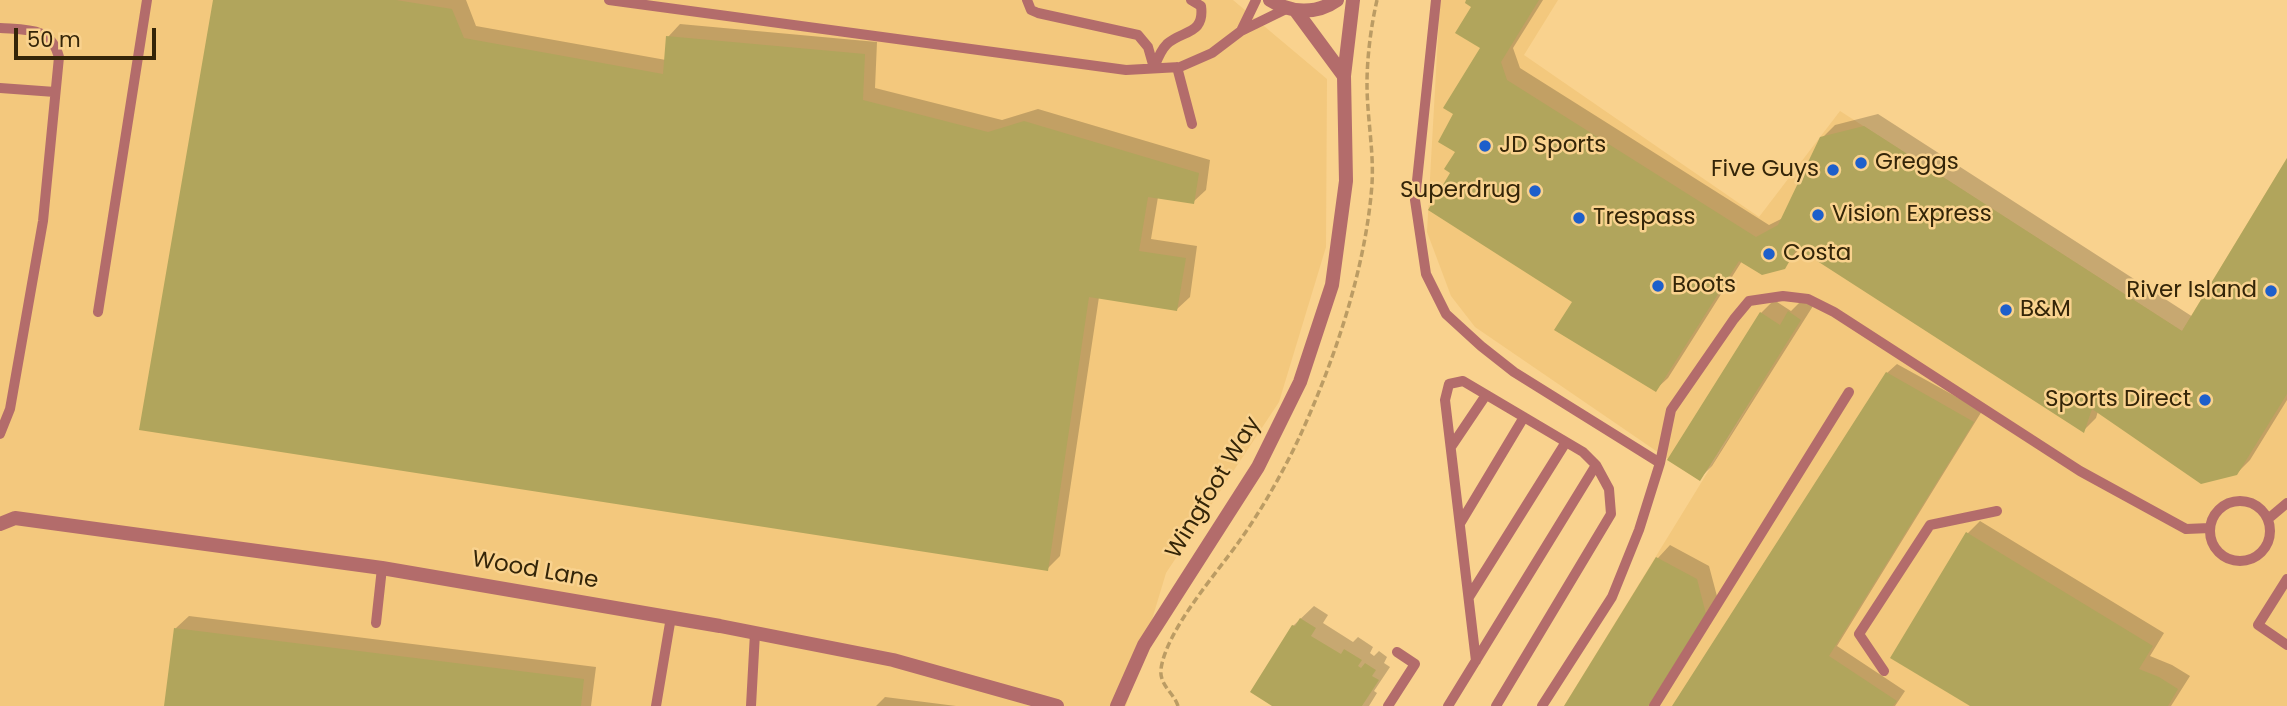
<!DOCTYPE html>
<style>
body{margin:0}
#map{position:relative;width:2287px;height:706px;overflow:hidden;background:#f9d28e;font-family:Poppins,sans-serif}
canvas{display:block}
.scale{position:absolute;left:14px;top:28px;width:142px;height:32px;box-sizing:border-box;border:4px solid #342508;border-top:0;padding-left:9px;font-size:21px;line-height:24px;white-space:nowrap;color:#342508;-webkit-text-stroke:5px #f9d28e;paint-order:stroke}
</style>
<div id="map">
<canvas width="2287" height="706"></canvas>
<div class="scale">50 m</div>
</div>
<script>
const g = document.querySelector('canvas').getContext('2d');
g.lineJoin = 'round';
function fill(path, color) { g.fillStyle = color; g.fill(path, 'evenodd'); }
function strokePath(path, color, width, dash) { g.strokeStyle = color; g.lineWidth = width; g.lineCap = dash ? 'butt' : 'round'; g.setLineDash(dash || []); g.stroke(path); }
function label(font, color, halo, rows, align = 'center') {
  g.font = font + ' Poppins,sans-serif'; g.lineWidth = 5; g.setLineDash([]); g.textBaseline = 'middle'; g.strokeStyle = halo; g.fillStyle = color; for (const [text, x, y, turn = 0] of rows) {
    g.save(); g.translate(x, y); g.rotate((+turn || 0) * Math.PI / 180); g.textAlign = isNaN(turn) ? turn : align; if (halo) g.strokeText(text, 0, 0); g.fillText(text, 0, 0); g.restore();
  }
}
fill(new Path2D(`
 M0 0H1233L1327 79 1326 247 1279 402 1166 573 1126 706H0Z
 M1440 0H1558L1524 55 1759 217 1840 111 2182 331 2287 158V706H1564L1763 382 1700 481 1475 327 1451 296 1427 232Z`), '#f3c87d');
fill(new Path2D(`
 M215 0H466L476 26 666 60 668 37 680 24 877 42 875 88 1002 120 1038 109 1210 160 1206 190 1193 202 1158 197 1151 239 1197 246 1190 297 1177 309 1099 297 1060 556 1047 569Z
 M1468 0H1543L1513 48 1520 68 1769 225 1783 218 1822 138 1835 125 1878 114 2193 317 2287 162V400L2250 460 2236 474 2098 411 2096 418 2084 430 1800 248 1784 267 1742 261 1668 378 1655 390 1453 173 1458 151 1456 113 1482 47 1473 7Z
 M1774 300 1791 311 1802 300 1813 306 1712 466 1699 479 1761 313Z
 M1897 364 1982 411 1837 646 1905 691 1895 706H1674L1887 373Z
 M1980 521 2164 633 2150 656 2172 665 2190 676 2171 706H1974L1968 533Z
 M1670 545 1709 566 1718 600 1651 706H1566L1658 558Z
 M1314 606 1328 615 1323 623 1353 642 1358 637 1373 647 1370 653 1374 656 1379 651 1387 657 1384 663 1390 667 1374 691 1377 693 1369 706H1275L1293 626Z
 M189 616 596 667 591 706H166L176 628Z
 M885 697 956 706H876Z`), '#0003');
fill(new Path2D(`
 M213 0H396L452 9 464 38 663 74 666 36 865 54 863 100 988 132 1024 121 1199 173 1194 204 1148 197 1139 251 1186 258 1177 311 1089 297 1048 571 139 430Z
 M1466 0H1539L1501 62 1507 80 1756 237 1778 225 1820 137 1864 126 2182 331 2287 158V394L2237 475 2201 484 2092 409 2084 433 1797 248 1785 269 1762 275 1739 261 1656 392 1554 330 1572 302 1428 210 1450 173 1444 169 1455 152 1438 142 1453 114 1443 108 1480 48 1455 33 1471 7 1465 3Z
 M1788 311 1801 320 1700 481 1667 460 1760 312 1780 325Z
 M1886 372 1974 422 1829 656 1897 701 1893 706H1672Z
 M1966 532 2153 646 2139 669 2159 677 2178 689 2168 706H1970L1890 658Z
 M1656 557 1697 579 1706 614 1648 706H1564Z
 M1300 618 1316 628 1311 636 1341 654 1344 649 1362 660 1358 666 1361 668 1365 663 1376 670 1372 676 1379 680 1362 706H1272L1250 692 1292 625 1295 626Z
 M174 628 584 679 581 706H164Z`), '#b1a55c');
strokePath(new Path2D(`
 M1178 706C1174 693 1159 685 1161 669 1166 631 1215 575 1238 543 1261 511 1282 474 1299 438 1334 362 1366 268 1372 184 1374 151 1367 117 1367 84 1367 57 1371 26 1377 0`), '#bb9c64', 3.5, [7, 3.5]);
strokePath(new Path2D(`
 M609 0 1126 70 1180 67 1212 53 1241 31 1286 9
 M1027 0 1031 10 1038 13 1138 35 1148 47 1154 68C1157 60 1160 51 1167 44 1182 30 1205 35 1201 6L1191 0
 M1436 0 1415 200 1426 274 1446 314 1481 346 1514 372 1660 463
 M0 28C27 30 51 27 59 57L43 221 10 409 0 434
 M1241 31 1256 0
 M1177 67 1192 124
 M0 88 55 92
 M98 312 147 0
 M1451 447 1486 395
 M2210 531a30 30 0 1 1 60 0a30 30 0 1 1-60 0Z
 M2268 519 2287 503
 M1461 522 1524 417
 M2287 579 2258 625 2287 645
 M1469 597 1566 442
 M376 623 382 568
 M1884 671 1859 634 1930 525 1997 511
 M656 706 671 617
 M751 706 755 633
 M1388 706 1415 664 1397 652
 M1448 706 1596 465 1583 452 1463 381 1449 384 1445 400 1476 661
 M1496 706 1611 514 1609 489 1596 465
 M1542 706 1612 597 1639 530 1660 463 1671 410 1734 319 1749 301 1783 296 1808 299 1834 312 2080 471 2186 529 2210 528
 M1654 706 1849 392`), '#b36c6b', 10);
strokePath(new Path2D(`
 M1270 0C1290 13 1316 15 1337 0
 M1296 11 1344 76
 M0 524 15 518 382 568 720 626 893 660 1057 706
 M1117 706 1144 645 1258 467 1300 382 1332 285 1346 181 1344 76 1353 0`), '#b36c6b', 14);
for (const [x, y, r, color] of [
 [1485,146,7,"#1e5fcb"],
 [1861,163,7,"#1e5fcb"],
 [1833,170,7,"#1e5fcb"],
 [1535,191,7,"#1e5fcb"],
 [1818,215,7,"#1e5fcb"],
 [1579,218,7,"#1e5fcb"],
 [1769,254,7,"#1e5fcb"],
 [1658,286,7,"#1e5fcb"],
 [2271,291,7,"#1e5fcb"],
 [2006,310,7,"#1e5fcb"],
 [2205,400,7,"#1e5fcb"]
]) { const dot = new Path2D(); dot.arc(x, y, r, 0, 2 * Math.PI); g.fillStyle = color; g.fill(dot); strokePath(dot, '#f9d28e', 2.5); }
label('23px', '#342508', '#f9d28e', [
 ["JD Sports",1499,146],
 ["Greggs",1875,163],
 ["Five Guys",1819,170,"right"],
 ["Superdrug",1521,191,"right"],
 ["Vision Express",1832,215],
 ["Trespass",1593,218],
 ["Costa",1783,254],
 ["Boots",1672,286],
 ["River Island",2257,291,"right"],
 ["B&M",2020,310],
 ["Sports Direct",2191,400,"right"]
], 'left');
label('23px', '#342508', '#f9d28e', [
 ["Wingfoot Way",1214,488,-59],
 ["Wood Lane",535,571,10]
]);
</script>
